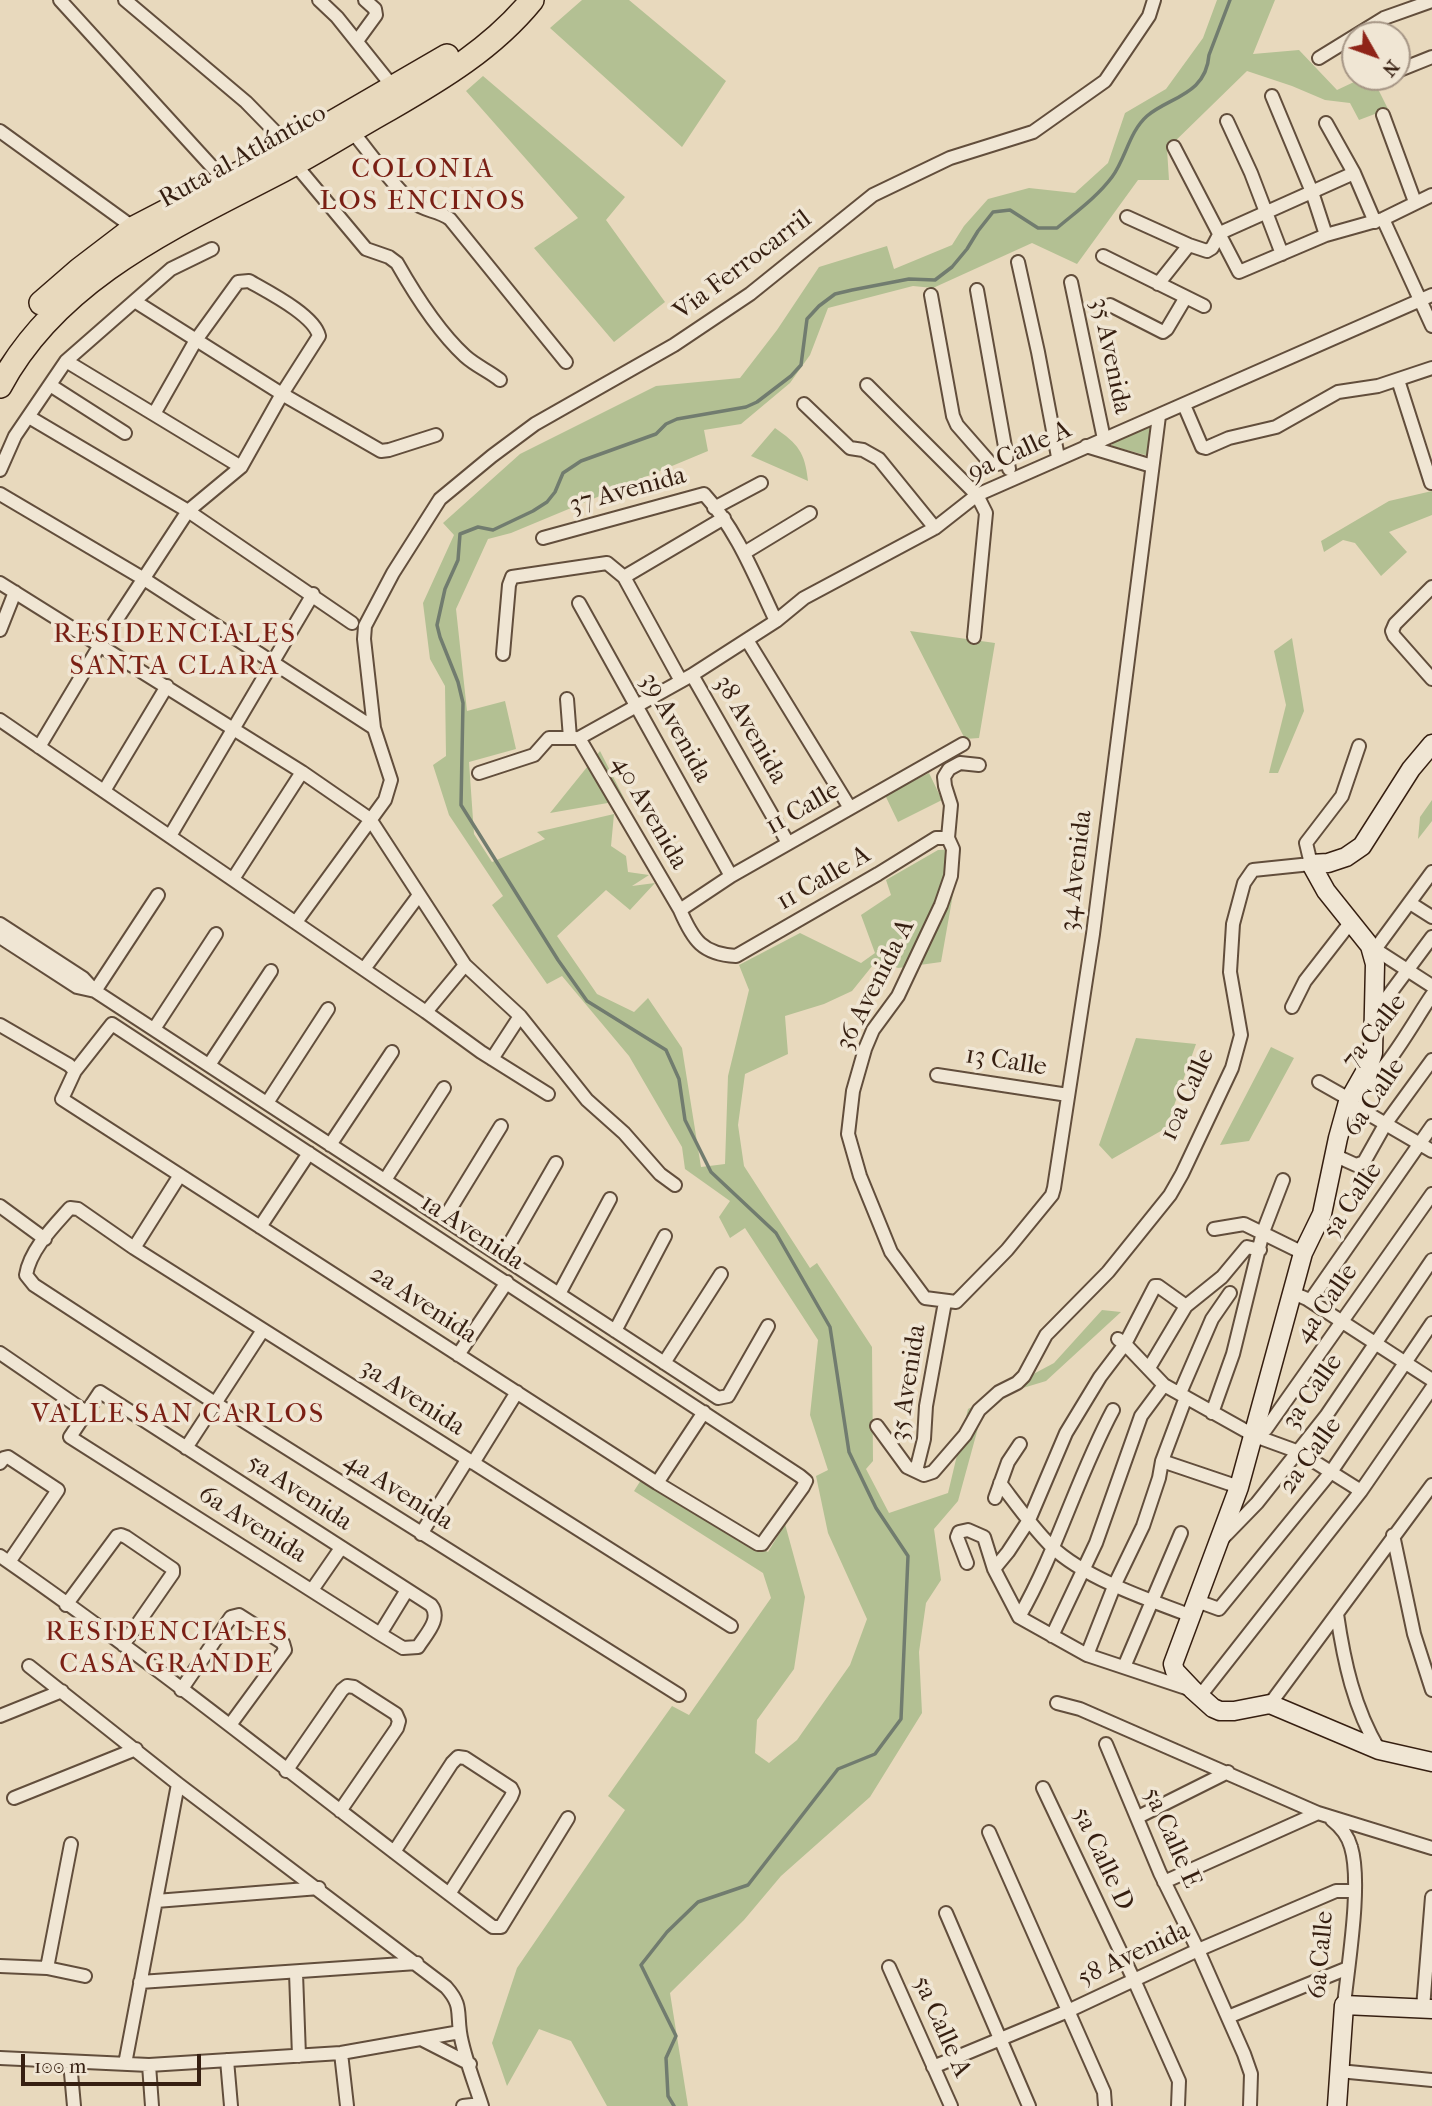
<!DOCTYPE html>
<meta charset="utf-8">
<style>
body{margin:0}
#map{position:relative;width:1432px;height:2106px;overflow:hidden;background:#e8d9bd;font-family:"IM FELL French Canon",serif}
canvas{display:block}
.north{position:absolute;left:1341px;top:21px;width:70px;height:70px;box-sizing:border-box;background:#f0e6d4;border:2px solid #a69686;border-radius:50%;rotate:130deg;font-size:19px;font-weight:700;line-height:28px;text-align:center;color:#361f11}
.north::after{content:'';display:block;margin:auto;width:24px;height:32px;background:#8f2418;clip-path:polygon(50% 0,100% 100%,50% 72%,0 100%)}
.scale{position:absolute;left:21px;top:2054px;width:180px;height:32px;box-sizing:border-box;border:4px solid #361f11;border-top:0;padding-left:9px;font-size:21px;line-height:24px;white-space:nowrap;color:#361f11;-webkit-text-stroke:5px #f0e6d4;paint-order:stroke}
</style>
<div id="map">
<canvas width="1432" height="2106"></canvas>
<div class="north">N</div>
<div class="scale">100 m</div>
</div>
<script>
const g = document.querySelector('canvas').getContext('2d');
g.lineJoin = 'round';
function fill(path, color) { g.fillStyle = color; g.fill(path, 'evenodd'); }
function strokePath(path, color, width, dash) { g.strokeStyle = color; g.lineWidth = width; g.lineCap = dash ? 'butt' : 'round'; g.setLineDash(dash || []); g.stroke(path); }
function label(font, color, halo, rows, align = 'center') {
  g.font = font + ' "IM FELL French Canon",serif'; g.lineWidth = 7; g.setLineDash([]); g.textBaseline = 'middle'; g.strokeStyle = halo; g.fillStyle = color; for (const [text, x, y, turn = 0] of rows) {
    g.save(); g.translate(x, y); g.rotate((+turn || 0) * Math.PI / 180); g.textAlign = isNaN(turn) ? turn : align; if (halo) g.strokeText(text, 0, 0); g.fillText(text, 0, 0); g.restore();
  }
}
fill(new Path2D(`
 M582 0H629L726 81 682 147 550 28Z
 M1217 0H1275L1253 54 1299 50 1337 90 1354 82 1378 89 1388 109 1359 120 1350 103 1325 100 1292 86 1247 71 1167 149 1169 180H1138L1077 264 1032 243 933 288 913 286 828 308 810 355 790 383 741 424 704 430 708 451 511 533 488 539 456 609 467 711 505 701 516 749 469 762 474 834 492 862 545 839 537 832 614 814 611 846 626 856 628 872 649 875 632 886 655 883 630 910 606 890 557 936 597 994 634 1012 648 998 682 1048 701 1167 725 1164 728 1076 749 990 739 965 800 933 861 963 875 953 861 915 891 895 886 880 938 850 961 849 941 962 898 968 877 960 852 991 824 1004 785 1016 788 1054 745 1074 738 1125 744 1166 810 1268 817 1263 872 1347 873 1461 866 1469 889 1513 948 1493 968 1409 1054 1363 1102 1310 1121 1312 1046 1381 1013 1391 981 1417 958 1501 934 1529 941 1580 926 1603 919 1652 922 1713 870 1797 781 1876 744 1920 670 1993 688 2106H607L571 2041 539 2029 507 2086 492 2043 517 1968 625 1810 608 1796 672 1706 689 1715 771 1598 763 1573 634 1491 641 1480 768 1552 785 1524 805 1597 794 1669 757 1720 755 1753 769 1763 797 1740 850 1665 867 1619 828 1533 816 1476 828 1470 810 1415 818 1340 745 1228 730 1238 719 1217 730 1201 685 1169 682 1147 629 1056 562 976 547 984 492 905 503 896 449 815 433 765 446 756 445 686 430 659 423 603 454 535 443 523 520 454 656 386 740 378 777 330 819 267 887 246 894 269 952 245 964 226 988 199 1029 188 1075 193 1108 163 1125 113 1166 89 1203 38Z
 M483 76 625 197 606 220 665 302 614 342 534 248 578 218 466 91Z
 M1152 423 1149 456 1112 446 1113 438Z
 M775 428C798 444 805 452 808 481L751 456Z
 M1432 491V515L1389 532 1407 552 1381 576 1355 543 1343 540 1324 552 1321 541 1389 501Z
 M910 631 995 643 979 738 965 739Z
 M1292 638 1304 711 1278 773H1269L1286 705 1274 651Z
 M600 751 625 800 550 813Z
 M929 773 942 800 898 822 885 795Z
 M1432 800V821L1418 839 1420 817Z
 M1136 1038 1196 1044 1166 1128 1112 1159 1099 1145Z
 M1271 1047 1294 1058 1249 1141 1220 1145Z`), '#b3c093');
strokePath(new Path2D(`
 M674 2106 668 2096 666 2058 676 2036 641 1965 667 1932 698 1902 748 1885 838 1769 875 1754 901 1719 908 1556 876 1508 849 1452 830 1327 776 1233 711 1172 685 1120 679 1079 666 1050 587 1001 558 960 461 805 463 703 458 682 440 637 437 625 445 589 458 560 460 534 478 527 493 530 533 511 547 502 555 492 563 473 581 461 656 434 666 424 677 419 746 407 757 402 791 376 801 365 807 319 819 306 835 294 852 290 909 279 935 280 952 267 967 249 978 231 993 212 1010 210 1038 228H1057C1076 212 1097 197 1112 177 1126 158 1129 132 1147 116 1169 97 1206 95 1209 55L1230 0`), '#717c6f', 3.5);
const street = new Path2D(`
 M60 0 225 181
 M125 0 246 102 290 147
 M319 0 337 17 393 87
 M357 41 376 15 375 9 365 0
 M1319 58 1384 18 1432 1
 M1397 71 1432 57
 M1379 79 1383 77
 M1272 96 1312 192 1326 235
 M1383 115 1415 202
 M1227 121 1251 173 1282 254
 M1326 123 1354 173 1375 222
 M351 130C368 150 392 185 411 201 423 211 438 210 450 219L566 362
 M0 131 134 228
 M1174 147 1239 272 1326 235 1383 219 1432 195
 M295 164 366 249 389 257 397 263C414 293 440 333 465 356 476 366 489 371 500 380
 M1127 217 1189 245 1207 251 1212 248 1220 233 1354 173
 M1383 219 1432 326
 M1103 256 1204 306
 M1018 262 1038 352 1058 457
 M1071 282 1104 439
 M1158 284 1189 245
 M977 290 1009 469
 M931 295 953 416 957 425 992 465 1007 462
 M136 302 282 394 381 451 389 450 436 435
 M1110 305 1163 332 1167 329 1186 297
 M66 361 241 467
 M1398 380 1431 483
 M50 385 125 433
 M867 385 977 495 986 513 974 637
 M804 404 850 448 863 450 879 459 935 528
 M1184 405 1202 447 1206 448 1229 438 1276 427 1338 392 1378 386 1432 368
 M29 417 188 511 352 623
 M1086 446 1152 466
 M0 470 15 436 66 361 171 269 212 249
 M0 494 144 579 374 728
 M714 508 761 483
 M543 538 704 494C737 530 755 577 776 621
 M744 553 810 513
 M624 577 724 518
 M0 583 302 772 370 819 465 965 520 1016 587 1100 624 1133 660 1174 675 1185
 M1432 587 1395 624 1392 631 1394 636 1432 679
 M579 603 731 876
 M0 630 15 592
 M747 640 850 808
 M503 654 509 585 512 577 607 563 624 577 681 681
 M692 675 788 843
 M567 699 570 738H576
 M0 720 426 1012 481 1052 548 1094
 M579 738 692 675 776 621 804 598 935 528 977 495 1432 295
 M579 738 680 910
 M39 747 100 645 188 511 241 467 282 394 319 336C314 315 268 292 249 281L238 282 196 340 154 414
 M979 765 960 763 949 769 944 777 945 786 951 805 948 838 953 849 951 876 941 905 898 996 873 1030 865 1049 853 1091 848 1134 860 1176 891 1252 925 1298 956 1302 1007 1250 1052 1195 1054 1188 1093 934 1159 416
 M479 773 534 755 549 738H570
 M104 791 167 686
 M170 836 313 594
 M948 838H936L878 874 736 956C702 954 693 940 680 910L731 876 963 744
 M233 879 302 772
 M1410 903 1432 917
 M296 922 385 800 391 780 374 728 364 639 365 626 393 573 440 499 492 456 535 424 674 345 750 294 873 195 950 158 1033 132 1105 81 1149 16 1154 0
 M0 924 83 978 95 991 718 1398 728 1396 768 1326
 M0 937 77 987 95 991
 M1379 944 1432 872
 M1370 946 1432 986
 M364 969 419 895
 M95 991 158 895
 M1292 1007 1305 981 1350 923
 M426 1012 465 965
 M1374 1015 1432 937
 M112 1024 800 1476 806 1481 803 1487 762 1544H758L657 1483 62 1099 75 1071Z
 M0 1025 69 1065 75 1071
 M154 1029 216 934
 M492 1059 520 1016
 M209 1065 271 971
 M937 1075 1068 1095
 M1319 1082 1349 1099
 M1358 1091C1387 1073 1412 1024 1432 995
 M1348 1102 1432 1151
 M267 1103 328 1009
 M330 1145 392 1052
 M1334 1155 1356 1165 1364 1162 1386 1123 1432 1060
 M385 1180 444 1088
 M0 1206 45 1239
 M444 1219 501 1126
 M260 1227 309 1153
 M1214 1229 1244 1224 1303 1253
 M134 1248 180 1175
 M502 1257 556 1163
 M1293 1293 1307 1299 1432 1380
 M559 1294 610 1199
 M1310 1301 1432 1126
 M615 1331 665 1236
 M1118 1339 1125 1344 1164 1385 1255 1436 1299 1452 1361 1491
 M0 1353 86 1412
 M458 1355 507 1282
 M664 1363 721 1274
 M1149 1368 1186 1306 1222 1277 1247 1247 1260 1250
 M100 1392 431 1605C442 1619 426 1634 418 1647L403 1648 380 1634 70 1437Z
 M1180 1393 1212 1319 1230 1293
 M1212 1413 1233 1354 1263 1232 1283 1180
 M877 1426 907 1467 924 1475 933 1472 965 1435 979 1410 999 1392 1017 1383 1024 1376 1046 1335 1108 1272 1170 1195 1182 1174 1232 1068 1241 1035 1230 972 1233 924 1244 883 1253 870 1311 864 1306 843 1342 796 1359 746
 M1255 1436 1266 1429 1432 1194
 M186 1448 263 1330
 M1162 1461 1239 1487
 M0 1463 4 1458 8 1457 58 1490 9 1562
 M473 1463 517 1392
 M916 1471 924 1439 926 1406 945 1302
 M657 1483 704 1412
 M1000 1483C1016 1504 1032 1527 1051 1546 1084 1578 1149 1600 1192 1616
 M995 1498 1008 1462 1020 1444
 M421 1534 467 1460
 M1393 1535 1414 1634 1432 1690
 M1222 1539 1257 1503 1326 1416 1432 1260
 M0 1556C169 1673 328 1804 493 1927H501L568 1818
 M967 1563 957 1537 959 1532 968 1530 984 1537 994 1569 1019 1617 1087 1655 1192 1690
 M994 1569 1008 1552 1029 1520 1066 1433 1100 1377 1125 1344 1155 1286H1158L1186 1306
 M312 1590 341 1548
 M1197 1601 1219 1609 1331 1472 1432 1323
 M66 1605 117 1536 121 1535 126 1537 173 1569V1573L123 1645
 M1337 1614C1344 1662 1354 1708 1379 1750
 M1019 1617C1057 1551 1077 1477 1113 1410
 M380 1634 407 1590
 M1052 1636 1096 1543 1141 1416 1164 1385
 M1087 1655 1115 1584 1143 1526 1159 1478 1162 1461 1186 1397
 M29 1666 178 1784 446 1987C462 2005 457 2011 460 2032 463 2054 475 2084 482 2106
 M1124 1667 1181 1533
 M181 1690 231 1617 239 1615 283 1643 285 1650 230 1725
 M679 1695 215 1403 34 1285 26 1275C30 1250 53 1227 70 1208L78 1209 134 1248 731 1626
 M1200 1696 1361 1491 1432 1388
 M1057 1703 1080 1709 1318 1813 1432 1848
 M1270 1704 1432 1485
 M0 1716 62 1691
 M1106 1744 1160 1873 1198 1950 1244 2054 1251 2074 1250 2106
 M286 1771 342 1690 347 1686 354 1687 396 1714 399 1721 397 1728 340 1811
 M1043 1788 1134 1980 1179 2081 1178 2106
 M14 1798 136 1749
 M1138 1817 1228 1772
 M1332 1820C1341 1827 1348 1836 1351 1847 1362 1883 1348 1965 1344 2005
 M989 1832 1104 2092 1105 2106
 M394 1852 452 1763 458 1757 465 1758 511 1788 513 1792 511 1797 449 1894
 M1164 1882 1318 1813
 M156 1901 319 1888
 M946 1913 1029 2106
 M0 1966 47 1968 85 1976
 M889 1967 951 2106
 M47 1968 71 1844
 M296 1973 299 2056
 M140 1982 417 1963
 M1423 2008 1432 1897
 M1228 2017 1348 1968
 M421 2039 470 2064
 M341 2053 347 2106
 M0 2058 149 2065 341 2053 460 2032
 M227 2060 231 2106
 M70 2062 74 2106
 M125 2064 178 1784
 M149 2065 152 2106
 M933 2067 1068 2011 1198 1950 1336 1891H1355
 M1339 2071 1432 2080
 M463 2106 481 2104`);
const secondary = new Path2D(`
 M1432 744 1411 769 1362 846 1346 857 1328 863 1311 864 1326 891 1370 946 1375 964 1373 1053 1369 1065 1348 1102 1338 1138 1322 1214 1303 1253 1239 1487 1173 1664 1175 1671 1193 1690 1213 1708 1220 1711H1234L1270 1704 1379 1750 1432 1762
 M1337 2106 1344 2005 1432 2009`);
const highway = new Path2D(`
 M41 303 79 270 134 228 290 147 447 56
 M0 386C59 276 178 225 283 170 319 151 353 129 389 109 441 79 493 48 532 0`);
strokePath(street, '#624e3c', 16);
strokePath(secondary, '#361f11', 21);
strokePath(highway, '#361f11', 26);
strokePath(street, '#f0e6d4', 12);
strokePath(secondary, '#f0e6d4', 18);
strokePath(highway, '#e8d9bd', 23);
label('26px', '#361f11', '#f0e6d4', [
 ["Ruta al Atlántico",243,157,-29],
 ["Via Ferrocarril",743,266,-37],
 ["35 Avenida",1110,356,78],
 ["9a Calle A",1020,452,-25],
 ["37 Avenida",628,491,-15],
 ["39 Avenida",675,728,61],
 ["38 Avenida",750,730,60],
 ["11 Calle",803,809,-30],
 ["40 Avenida",649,813,60],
 ["34 Avenida",1077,871,-83],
 ["11 Calle A",824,879,-30],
 ["36 Avenida A",876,985,-63],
 ["7a Calle",1375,1032,-52],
 ["13 Calle",1006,1062,9],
 ["10a Calle",1188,1095,-66],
 ["6a Calle",1375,1098,-56],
 ["5a Calle",1353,1201,-56],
 ["1a Avenida",472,1233,33],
 ["4a Calle",1327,1304,-55],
 ["2a Avenida",423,1305,33],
 ["35 Avenida",909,1383,-81],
 ["3a Calle",1313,1392,-55],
 ["3a Avenida",412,1398,33],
 ["2a Calle",1311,1456,-54],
 ["4a Avenida",398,1492,32],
 ["5a Avenida",299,1493,33],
 ["6a Avenida",252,1525,32],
 ["5a Calle E",1171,1838,66],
 ["5a Calle D",1102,1859,65],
 ["58 Avenida",1134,1955,-25],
 ["6a Calle",1322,1955,-85],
 ["5a Calle A",941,2027,66]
]);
g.letterSpacing = '2px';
label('28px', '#7a1f14', '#f0e6d4', [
 ["COLONIA",423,170],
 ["LOS ENCINOS",423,202],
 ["RESIDENCIALES",175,635],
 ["SANTA CLARA",175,667],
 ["VALLE SAN CARLOS",178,1415],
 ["RESIDENCIALES",167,1633],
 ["CASA GRANDE",167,1665]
]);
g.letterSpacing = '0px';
</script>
